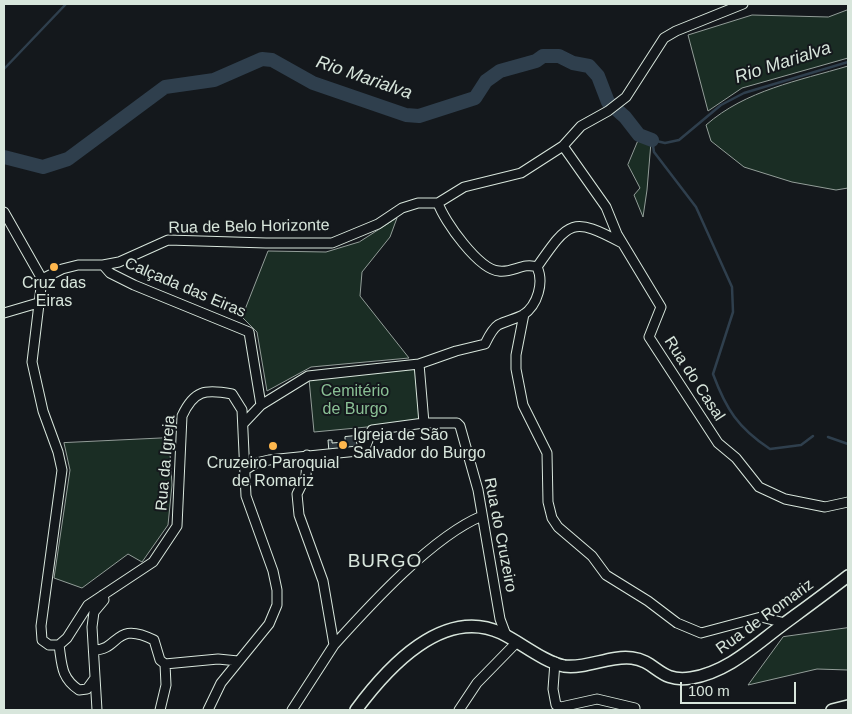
<!DOCTYPE html>
<meta charset="utf-8">
<style>
body{margin:0}
#map{position:relative;width:852px;height:714px;overflow:hidden;background:#14181c;font-family:Helvetica,sans-serif}
canvas{display:block}
.frame{position:absolute;inset:0;border:5px solid #d8e6dc;pointer-events:none}
.scale{position:absolute;left:680px;top:682px;width:116px;height:22px;box-sizing:border-box;border:2px solid #d8e6dc;border-top:0;padding-left:6px;font-size:15px;line-height:18px;white-space:nowrap;color:#d8e6dc;-webkit-text-stroke:4px #14181c;paint-order:stroke}
</style>
<div id="map">
<canvas width="852" height="714"></canvas>
<div class="frame"></div>
<div class="scale">100 m</div>
</div>
<script>
const g = document.querySelector('canvas').getContext('2d');
g.lineJoin = 'round';
function fill(path, color) { g.fillStyle = color; g.fill(path, 'evenodd'); }
function strokePath(path, color, width, dash) { g.strokeStyle = color; g.lineWidth = width; g.lineCap = dash ? 'butt' : 'round'; g.setLineDash(dash || []); g.stroke(path); }
function label(font, color, halo, rows, align = 'center') {
  g.font = font + ' Helvetica,sans-serif'; g.lineWidth = 4; g.setLineDash([]); g.textBaseline = 'middle'; g.strokeStyle = halo; g.fillStyle = color; for (const [text, x, y, turn = 0] of rows) {
    g.save(); g.translate(x, y); g.rotate((+turn || 0) * Math.PI / 180); g.textAlign = isNaN(turn) ? turn : align; if (halo) g.strokeText(text, 0, 0); g.fillText(text, 0, 0); g.restore();
  }
}
const green = new Path2D(`
 M848 10V58L742 88 708 111 688 35 752 15 828 17Z
 M848 66V188L836 190 792 182 744 167 711 141 706 125C746 90 798 81 848 66Z
 M639 139 651 142 647 190 643 217 634 195 640 188 628 165Z
 M397 218 390 237 362 272 360 296 409 358 311 367 267 391 257 332 242 317 268 251 326 252 359 242Z
 M415 369 420 422 314 432 309 379Z
 M169 438 172 485 168 525 142 562 128 554 82 588 54 578 70 470 64 443Z
 M848 628V670L817 669 748 685 783 637Z`);
fill(green, '#1a2d24');
strokePath(green, '#939e99', 1);
strokePath(new Path2D(`
 M4 69 66 4
 M813 436 801 445 770 449C738 428 726 409 713 374L733 312 732 287 696 207 654 152 652 140 665 143 679 140 721 105 744 93 848 62
 M828 437 848 444`), '#2f3f4d', 2.5);
strokePath(new Path2D(`
 M4 157 43 167 68 159 165 87 214 80 262 59 272 60 313 83 406 115 419 116 475 98 486 81 500 71 536 61 543 56H559L573 63 589 66 598 76 608 102 625 117 639 135 652 140`), '#2f3f4d', 14);
const building = new Path2D(`
 M355 436 358 448 329 452 328 440H332V443L345 442V437Z`);
fill(building, '#2c363c');
strokePath(building, '#d8e6dc', 1);
const minor = new Path2D(`
 M563 146 606 207 617 234 661 307 649 337 718 443 736 458 759 487 785 499 825 507 848 502
 M4 212 42 279 32 362 43 411 58 452 62 470 41 626 42 640 49 645H59L67 638 88 605 153 562 177 526 182 416C194 390 205 389 232 394L242 410 246 496 273 571 277 590V605L269 624 221 683 208 710
 M103 265 110 273 134 285 249 332 261 405 243 424
 M537 267C569 221 572 216 622 243
 M42 279 62 269 78 265H103L119 262 168 240 266 243H332L378 224 402 208 418 203H438L464 187 521 173 563 146 581 126 608 111 626 97 664 38 676 31 743 4
 M4 313 38 303
 M524 314 516 355V369L523 405 547 453 548 502 552 518 558 527 592 556 606 575 648 601 677 623 701 633 761 617 785 623
 M419 364 424 423
 M261 405 308 376 419 364 456 351 485 344C488 338 492 329 498 325 506 321 515 319 523 315 538 305 544 282 537 267 523 262 513 273 499 271 479 270 444 221 438 203
 M245 470 256 463 269 460 358 451 365 448 372 430 424 423H457L460 426 478 490 500 619 506 635
 M59 645C62 665 61 678 79 690L87 689 95 678
 M334 645C370 605 433 536 482 516
 M94 650C120 650 114 620 154 640L160 660 165 664
 M555 662 553 689 556 705 561 707 597 699 635 708
 M165 664 218 659 238 661
 M97 710 92 627 94 612 104 600 103 595
 M160 710 166 685 165 664
 M292 710 334 645 323 581 299 515 297 494 306 476 307 455
 M459 710 477 683 517 642`);
const major = new Path2D(`
 M356 710C387 668 443 606 501 633 520 642 544 662 564 666 587 669 610 655 632 658 657 661 659 683 691 678 727 672 753 647 781 626 804 609 826 593 848 576
 M832 710 848 706`);
strokePath(minor, '#d8e6dc', 11);
strokePath(major, '#d8e6dc', 14);
strokePath(minor, '#14181c', 9);
strokePath(major, '#14181c', 11);
for (const [x, y, r, color] of [
 [54,267,5,"#ffb74d"],
 [343,445,5,"#ffb74d"],
 [273,446,5,"#ffb74d"]
]) { const dot = new Path2D(); dot.arc(x, y, r, 0, 2 * Math.PI); g.fillStyle = color; g.fill(dot); strokePath(dot, '#14181c', 2); }
label('16px', '#d8e6dc', '#14181c', [
 ["Rua de Belo Horizonte",249,227,-1],
 ["Calçada das Eiras",185,288,23],
 ["Rua do Casal",694,379,57],
 ["Rua da Igreja",166,463,-85],
 ["Rua do Cruzeiro",500,535,79],
 ["Rua de Romariz",765,617,-36]
]);
label('16px', '#d8e6dc', '#14181c', [
 ["Cruz das",54,284],
 ["Eiras",54,302],
 ["Igreja de São",353,436,"left"],
 ["Salvador do Burgo",353,454,"left"],
 ["Cruzeiro Paroquial",273,464],
 ["de Romariz",273,482]
]);
label('16px', '#8ac095', '#14181c', [
 ["Cemitério",355,392],
 ["de Burgo",355,410]
]);
label('italic 18px', '#d8e6dc', '#14181c', [
 ["Rio Marialva",783,63,-18],
 ["Rio Marialva",364,78,19]
]);
g.letterSpacing = '1px';
label('19px', '#d8e6dc', '#14181c', [
 ["BURGO",385,562]
]);
g.letterSpacing = '0px';
</script>
